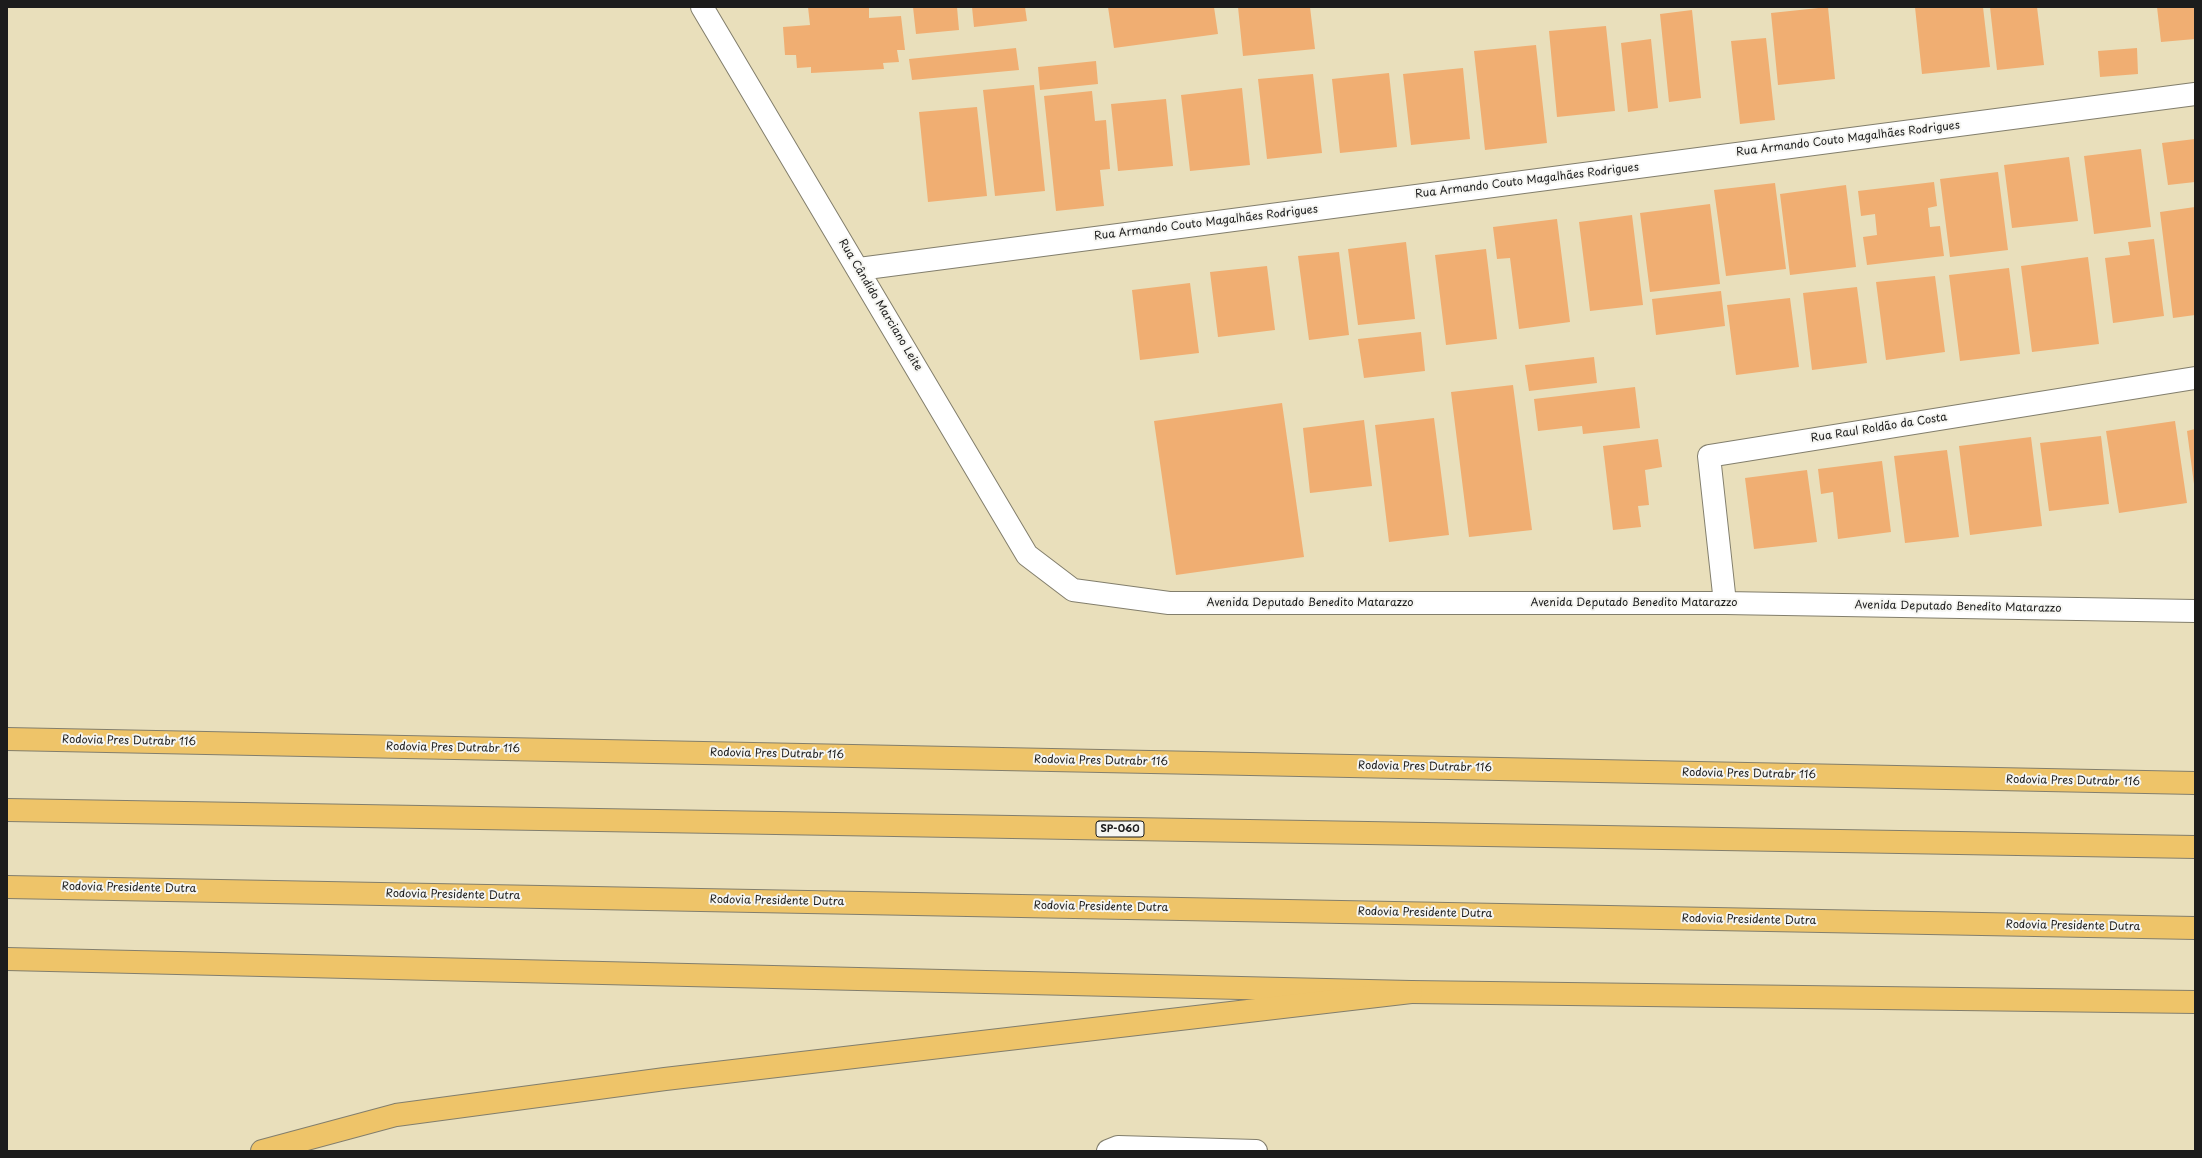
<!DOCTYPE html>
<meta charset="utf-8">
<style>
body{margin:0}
#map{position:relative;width:2202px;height:1158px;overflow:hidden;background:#e9dfbb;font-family:"Playpen Sans",sans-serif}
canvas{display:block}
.frame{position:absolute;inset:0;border:8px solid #1c1c1c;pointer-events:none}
</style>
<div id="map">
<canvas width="2202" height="1158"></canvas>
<div class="frame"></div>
</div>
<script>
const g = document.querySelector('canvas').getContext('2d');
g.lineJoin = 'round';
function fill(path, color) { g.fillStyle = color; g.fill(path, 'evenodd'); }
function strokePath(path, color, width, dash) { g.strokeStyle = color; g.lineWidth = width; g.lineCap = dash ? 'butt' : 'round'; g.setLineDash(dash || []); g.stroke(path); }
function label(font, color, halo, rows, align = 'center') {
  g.font = font + ' "Playpen Sans",sans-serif'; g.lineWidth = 4; g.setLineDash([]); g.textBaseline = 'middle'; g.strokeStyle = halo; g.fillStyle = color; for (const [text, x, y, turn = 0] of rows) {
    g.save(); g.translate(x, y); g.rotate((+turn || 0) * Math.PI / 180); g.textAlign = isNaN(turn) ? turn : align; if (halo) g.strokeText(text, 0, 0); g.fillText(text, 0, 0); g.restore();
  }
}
fill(new Path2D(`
 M808 7H869V18L901 16 905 50H897L899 62 883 63 884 69 811 73V67L797 68 796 55H785L783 27 810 25Z
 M913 7H957L959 30 916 34Z
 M972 7H1025L1027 21 974 27Z
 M1108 7H1214L1218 34 1114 48Z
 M1238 7H1310L1315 49 1243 56Z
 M1828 7 1835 79 1778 85 1771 13Z
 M1915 7H1983L1990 67 1922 74Z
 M1990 7H2037L2044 65 1997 70Z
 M2157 7H2195V39L2161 42Z
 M1692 10 1701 98 1669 102 1660 14Z
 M1606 26 1615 111 1557 117 1549 31Z
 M1766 38 1775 120 1740 124 1731 41Z
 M1651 39 1658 108 1628 112 1621 43Z
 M1536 45 1547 143 1485 150 1474 51Z
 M1016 48 1019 70 912 80 909 59Z
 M2137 48 2138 74 2100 77 2098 51Z
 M1096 61 1098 84 1040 90 1038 67Z
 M1463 68 1470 139 1411 145 1403 74Z
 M1389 73 1397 147 1340 153 1332 79Z
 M1313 74 1322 153 1267 159 1258 79Z
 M1034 85 1045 191 995 196 983 90Z
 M1242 88 1250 165 1190 171 1181 95Z
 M1092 91 1095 121 1106 120 1110 169 1100 170 1104 206 1056 211 1044 96Z
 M1166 99 1173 166 1118 171 1111 104Z
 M977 107 987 196 928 202 919 112Z
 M2195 139V182L2168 185 2162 143Z
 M2141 149 2151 227 2094 234 2084 156Z
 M2069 157 2078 221 2012 228 2004 165Z
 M1998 172 2008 250 1950 257 1940 179Z
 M1934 182 1937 206 1928 208 1930 227 1940 226 1944 256 1867 265 1863 237 1877 235 1875 214 1861 216 1858 191Z
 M1775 183 1786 269 1726 276 1714 190Z
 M1846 185 1856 267 1790 275 1780 194Z
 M1710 204 1720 284 1650 292 1640 213Z
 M2195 207V315L2173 318 2160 212Z
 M1632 215 1643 305 1590 311 1579 222Z
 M1557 219 1570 322 1519 329 1510 258 1497 259 1493 227Z
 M2154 239 2164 316 2113 323 2105 258 2130 255 2128 242Z
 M1406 242 1415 319 1358 325 1348 249Z
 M1486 249 1497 339 1446 345 1435 255Z
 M1339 252 1349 335 1309 340 1298 256Z
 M2088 257 2099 344 2032 352 2021 266Z
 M1267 266 1275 330 1218 337 1210 272Z
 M2009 268 2020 354 1960 361 1949 275Z
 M1935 276 1945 352 1886 360 1876 282Z
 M1190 283 1199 353 1140 360 1132 290Z
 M1857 287 1867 363 1812 370 1803 293Z
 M1721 291 1725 326 1656 335 1652 299Z
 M1790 298 1799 367 1736 375 1727 305Z
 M1421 332 1425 371 1364 378 1358 339Z
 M1594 357 1597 383 1529 391 1525 365Z
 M1513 385 1532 530 1469 537 1451 392Z
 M1635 387 1640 428 1583 434 1582 426 1538 431 1534 399Z
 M1282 403 1304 557 1176 575 1154 421Z
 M1434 418 1449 535 1389 542 1375 425Z
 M1364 420 1372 486 1310 493 1303 428Z
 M2175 421 2187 503 2119 513 2106 431Z
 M2195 429V483L2194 484 2187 431Z
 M2101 436 2109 504 2049 511 2040 443Z
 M2031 437 2042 526 1970 535 1959 446Z
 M1658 439 1662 467 1645 470 1649 505 1638 506 1641 527 1613 530 1603 446Z
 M1947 450 1959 537 1905 543 1894 456Z
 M1882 461 1891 532 1838 539 1833 492 1821 494 1818 469Z
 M1807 470 1817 542 1754 549 1745 478Z`), '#f0ae72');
const minor = new Path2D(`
 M702 7 1027 555 1073 590 1169 603H1725L2195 611
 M859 269 2195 94
 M1725 603 1709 456 2195 378
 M1108 1151 1118 1147 1256 1151`);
const major = new Path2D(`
 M7 739 2195 783
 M7 959 1411 992 2195 1002`);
const highway = new Path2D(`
 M7 810 2195 847
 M7 887 2195 928
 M262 1151 396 1115 665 1079 1411 992`);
strokePath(minor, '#827e6c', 24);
strokePath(major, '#827e6c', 24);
strokePath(highway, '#827e6c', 24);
strokePath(minor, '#fff', 22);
strokePath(major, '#eec469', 22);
strokePath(highway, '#eec469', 22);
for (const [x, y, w] of [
 [1120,829,48]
]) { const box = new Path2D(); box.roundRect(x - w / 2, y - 8, w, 16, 3); g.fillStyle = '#f6f6f2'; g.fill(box); strokePath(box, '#1c1c1c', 1); }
label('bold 10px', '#1c1c1c', null, [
 ["SP-060",1120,829]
]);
label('11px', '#1c1c1c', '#f6f6f2', [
 ["Rua Armando Couto Magalhães Rodrigues",1848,139,-7],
 ["Rua Armando Couto Magalhães Rodrigues",1527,181,-7],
 ["Rua Armando Couto Magalhães Rodrigues",1206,223,-7],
 ["Rua Cândido Marciano Leite",880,305,59],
 ["Rua Raul Roldão da Costa",1879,428,-9],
 ["Avenida Deputado Benedito Matarazzo",1310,603],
 ["Avenida Deputado Benedito Matarazzo",1634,603],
 ["Avenida Deputado Benedito Matarazzo",1958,607,1],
 ["Rodovia Pres Dutrabr 116",129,741,1],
 ["Rodovia Pres Dutrabr 116",453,748,1],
 ["Rodovia Pres Dutrabr 116",777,754,1],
 ["Rodovia Pres Dutrabr 116",1101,761,1],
 ["Rodovia Pres Dutrabr 116",1425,767,1],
 ["Rodovia Pres Dutrabr 116",1749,774,1],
 ["Rodovia Pres Dutrabr 116",2073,781,1],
 ["Rodovia Presidente Dutra",129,888,1],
 ["Rodovia Presidente Dutra",453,895,1],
 ["Rodovia Presidente Dutra",777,901,1],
 ["Rodovia Presidente Dutra",1101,907,1],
 ["Rodovia Presidente Dutra",1425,913,1],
 ["Rodovia Presidente Dutra",1749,920,1],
 ["Rodovia Presidente Dutra",2073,926,1]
]);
</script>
